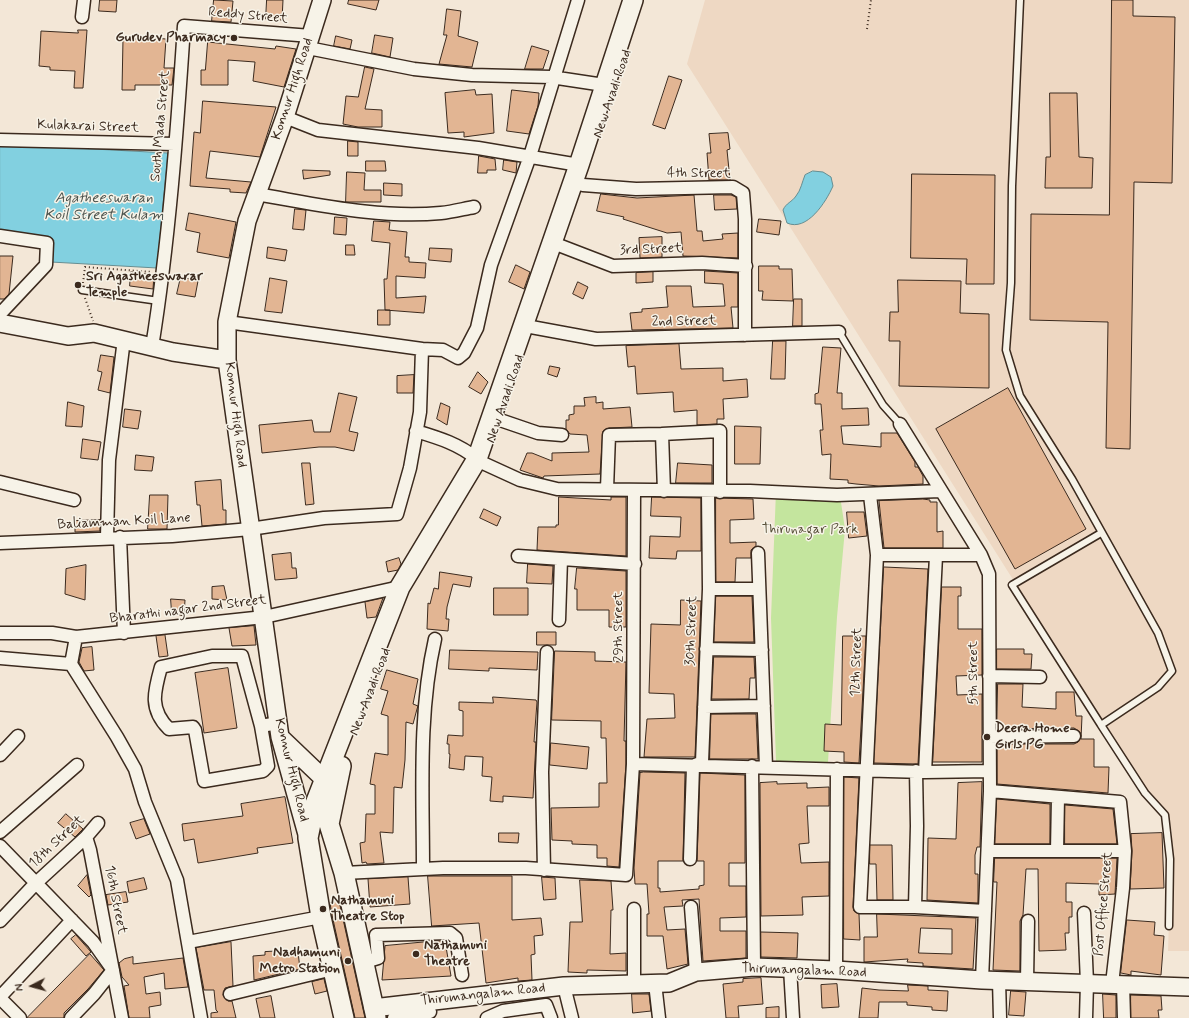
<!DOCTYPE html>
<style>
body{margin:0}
#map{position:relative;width:1189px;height:1018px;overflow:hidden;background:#f3e7d7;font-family:Mynerve,sans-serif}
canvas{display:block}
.north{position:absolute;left:12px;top:966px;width:40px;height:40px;-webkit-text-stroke:3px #f7f3e8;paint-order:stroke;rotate:264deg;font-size:11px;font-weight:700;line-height:16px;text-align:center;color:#3b2a1e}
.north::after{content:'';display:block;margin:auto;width:14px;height:18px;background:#3b2a1e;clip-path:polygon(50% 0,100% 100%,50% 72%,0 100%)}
</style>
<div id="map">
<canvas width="1189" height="1018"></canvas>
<div class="north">N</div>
</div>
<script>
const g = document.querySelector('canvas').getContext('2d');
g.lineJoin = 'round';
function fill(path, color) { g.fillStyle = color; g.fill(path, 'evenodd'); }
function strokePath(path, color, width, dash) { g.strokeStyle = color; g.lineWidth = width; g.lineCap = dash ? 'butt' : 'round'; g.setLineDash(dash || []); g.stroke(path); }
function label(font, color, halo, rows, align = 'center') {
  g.font = font + ' Mynerve,sans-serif'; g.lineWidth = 3; g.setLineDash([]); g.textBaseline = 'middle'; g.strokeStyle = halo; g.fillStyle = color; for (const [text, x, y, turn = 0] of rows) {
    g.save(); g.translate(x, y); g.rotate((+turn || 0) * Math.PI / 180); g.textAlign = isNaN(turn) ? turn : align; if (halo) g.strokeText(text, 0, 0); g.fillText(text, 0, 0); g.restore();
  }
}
fill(new Path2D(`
 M705 0H1189V951H1168L1172 831 687 64Z`), '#eed8c3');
fill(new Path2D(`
 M839 489 845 529 837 617 828 762 776 761 771 618 776 491Z`), '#c4e59e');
const water = new Path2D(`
 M0 144 168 153 157 268 51 262 54 240 0 230Z
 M813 171 823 172 831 177 833 186C826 202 807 232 787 223L783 210C786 203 792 202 796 196 801 190 802 182 805 175Z`);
fill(water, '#82d0e0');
strokePath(water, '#668e92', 1);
const building = new Path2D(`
 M100 0H117L116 12 99 11Z
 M214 0 233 1 231 22 212 21Z
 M267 0H283L282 20 266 19Z
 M349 0H379L376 10 348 4Z
 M1112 0H1133V16L1175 17 1172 183 1134 182 1130 449 1106 448 1108 322 1030 320 1031 214 1109 215Z
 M447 9 461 11 458 36 478 42 472 67 439 64 447 35H444Z
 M78 30H87L83 88H74L75 71 50 70V67L39 66 41 31 78 33Z
 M375 35 393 38 390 57 372 53Z
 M336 36 352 40 350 49 334 46Z
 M137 37 166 39 164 68H174L172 85H135V90H122L123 39H137Z
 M208 42 275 49 276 46 296 49 284 87 253 81 255 62 228 60V85H201V70H205Z
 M532 46 549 51 543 69H525Z
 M365 67 374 69 365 109 382 110V127H358L343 124 346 96 358 97Z
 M669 76 682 80 665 129 653 125Z
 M475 90 476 95 492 94 494 133 464 137V132L448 133 445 93Z
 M512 90 539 93 538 106 529 134 507 131Z
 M1050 93H1077L1079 157 1093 158 1092 188H1045L1046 157H1050Z
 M203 101 276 107 260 157 210 151 206 178 251 182 246 193 230 192V189L190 186 194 132 200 133Z
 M728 133 730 149 727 150 730 180H709L707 153H711L709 134Z
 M348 141 358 142V156H348Z
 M479 156 495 159 496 170H487V173H478Z
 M504 160 517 162 516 173 503 170Z
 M366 161H385L386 171H366Z
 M303 170 330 171V175L304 179Z
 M347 172 365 173 364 190H381V202H346Z
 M912 174 995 175 994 284H966L967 259 911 258Z
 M384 183 402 184V196L384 195Z
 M601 194 637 198 694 195 697 231H702L703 241 723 239 722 234 738 233V258L683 256 681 232 667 233 623 219 624 217 597 211Z
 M714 195H731L736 197 737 209 715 210Z
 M295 209 306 210 304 230 293 229Z
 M189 213 236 222 229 258 197 252 200 233 186 230Z
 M335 217 347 218 346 235 334 234Z
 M759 219 781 221 779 235 757 232Z
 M374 221 390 222 389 230 407 232 405 257H409V262L426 263 425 278 396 276V298L426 296 424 313 385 310 384 279H387L390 243 372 241Z
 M662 237V257L640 258 639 238Z
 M346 245H354L355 255H346Z
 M268 247 287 250 285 261 267 258Z
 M430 248 452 249 451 262 429 260Z
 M0 256H13L9 294 4 299H0Z
 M516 265 530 272 524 289 509 282Z
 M759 266H779V269H792L793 301 762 300 763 291H759Z
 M705 271 738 273V307H731L733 328 632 330 630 313 642 312V309L668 307 666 286H691L693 307 725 306 723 284 705 283Z
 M131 272 154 275 153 289 130 286Z
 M653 272V282L636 283V273Z
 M181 277 198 281 195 297 177 294Z
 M270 278 287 281 282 313 265 311Z
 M898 280 961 281 960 313 989 314V388L899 386 900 341H889L890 312H898Z
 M578 282 588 287 583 299 573 294Z
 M794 299H802V326H793Z
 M378 310H390V325H378Z
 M773 341H786L785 379H771Z
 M679 344 681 369 723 368V381L747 379 748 397 723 399 724 419H717V424L697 425V410L674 412 673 392 637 394 635 366 628 367 626 346Z
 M823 347 841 348 837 393H842V409L868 408 869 425 841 426 843 444 881 447V433H897L915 462V467H918L923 476V484L879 486 856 484 848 483V480L830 479 831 454 822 455 820 430H823L821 404H815V394L818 393Z
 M101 355 114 357 110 393 98 390 102 372 98 371Z
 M550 366 560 368 557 377 548 374Z
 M478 372 488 382 481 394 469 387Z
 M414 375 413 393H397V376Z
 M1008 388 1086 529 1015 569 936 429Z
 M339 393 357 397 349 431 358 433 354 451 335 447H319L262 453 259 425 312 420 314 432H330Z
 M596 397V403L603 402V409L630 407 632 427 609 428 603 431 600 474 544 476 543 478 520 470 527 453H532L552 461V453L589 452 587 435 570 434 566 429V420H569V415L574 414V406H585L584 398Z
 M68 402 84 406 82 427 66 426Z
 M441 403 450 407 447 425 437 419Z
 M125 409 141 411 138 429 123 427Z
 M735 426 761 427 760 464H735Z
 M83 439 101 442 98 460 81 458Z
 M136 455 154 457 152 471 135 470Z
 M302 463H310L314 504 306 505Z
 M678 463 712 465V483H676Z
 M221 480 223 510H226V524L202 526 200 505H197L195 482Z
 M150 495H168L167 529H148Z
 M559 497 611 500V497H626V556L537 550 538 527H556V525H558Z
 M652 497 701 498V551H677L676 559 649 558 650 536 680 537 681 517 651 516Z
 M716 498 753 499 754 519 730 520V543L756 542V546L751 550V558H736L735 582H716Z
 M923 499 930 500V502H937V532L943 531V548H884L879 501Z
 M484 509 501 517 497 526 480 518Z
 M847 512H864L867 536 849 538Z
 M100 520V531L75 532V521Z
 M291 553 292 568H296L297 578 275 580 272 555Z
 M399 558 401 564 398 570 388 572 386 562Z
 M528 564 553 566 552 584 527 583Z
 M86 565 85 600 65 594 66 569Z
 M884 567 928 569 918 764 874 763Z
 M577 568 626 571V627H609V610H577V589H575Z
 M440 572 472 577 470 587 453 584 447 607 446 619H449L448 631 427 629 428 603 430 604 434 588 438 589Z
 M224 586 227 600 212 599V587Z
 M942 587H961V596H958V629H982V675L956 676 957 695 982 694V762H933Z
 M494 588H528V615H494Z
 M716 596H752L754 642H714Z
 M383 598 376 617 367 618 365 602Z
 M171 599 185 600 184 616 172 613Z
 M681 600 701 601 695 757H644L647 719 675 718 674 694 649 693 651 624 680 625Z
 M254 626 256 645 232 646 229 628Z
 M537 632H556V645H537Z
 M165 635 168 656 159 657 156 636Z
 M843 636H866L859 763 844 762V752L824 751 825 724 841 725Z
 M92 647 94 670 84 671 79 662 82 648Z
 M997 649H1024V654H1032L1031 669H997Z
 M450 650 538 652 537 670 489 668V671L449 669Z
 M555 651 595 652V661L626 662 624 741H626V764L619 867 607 866V858H597V845L572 844V841L552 840 551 808 599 807V783H607L606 738H601V721L552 720Z
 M714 657H754L755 678H750L749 699H712Z
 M228 668 237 728 204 733 195 673Z
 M387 670 418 679 413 704 418 706 417 709 413 724 406 722 405 760 402 788 394 787 393 833 380 832 384 863 367 864 366 862 362 863 360 843 365 842 366 814H375V785L370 784 375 753 388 755V716L381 714 388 691 381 689Z
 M998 684H1023L1022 707 1056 709V692H1074L1076 716H1082L1081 739H1094V767H1109L1108 793 997 784V744H1074L1078 742 1081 736 1080 732 1074 728 997 729Z
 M493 697 536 700 537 702 534 742H536L533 798 503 796V802L490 801 492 777 482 776 483 757 465 756 464 770 449 768 450 754H449V744H447L448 735 463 736V711L459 710V702L493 703Z
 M711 714H756L758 759H710Z
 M551 743 589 747 587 769 550 765Z
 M644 772 685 773 683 861H658V888H660V892L699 889V886L704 885V861H697L700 773 745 775V863H729V886H746V917L720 918V931H746V958L703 961 699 899 682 900 683 906 664 907 667 930 685 929 688 964 667 969 663 936H647V914H649L647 884H635L634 868 640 773Z
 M844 777 859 778 853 907 854 911 859 914 860 940 844 939Z
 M777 782V784L807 783V788L829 787V806H807L809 843 799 844 801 863 829 862V896L802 897 803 915 761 916 760 783Z
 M982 782 980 847H977L975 855V874H978V903L927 900 928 838 956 839 958 783Z
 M285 797 293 843 257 848 258 853 198 863 194 839 184 841 182 824 243 816 241 804Z
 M997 799 1050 804V844H995Z
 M1065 805 1113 809 1117 844H1065Z
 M66 814 83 829 75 837 58 823Z
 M144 819 150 834 136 839 130 823Z
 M499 833H519L518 843 499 842Z
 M1162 833 1164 888 1130 889 1132 851 1131 834Z
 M870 845H892L893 900H877L876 864H870Z
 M995 858H1117L1115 894 1099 895V884L1066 883V902H1072V917H1069V933H1065L1066 950 1039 951 1038 869H1026L1023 915 1020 921V971L993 970 997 882H994Z
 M87 875 91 895 89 897 78 886Z
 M428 876H512V920L541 918 543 935 534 936 535 954 531 955 532 980 518 981V978L486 983 479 923 432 926Z
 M408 877 410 904 370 907 368 879Z
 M542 877 555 878 556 899 544 900Z
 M144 878 147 889 129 893 127 882Z
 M580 880 611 881 613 910H611L610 954 626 953V971L587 970V973L568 972 570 922H582Z
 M126 892 128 902 108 905 106 895Z
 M339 901 365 1018H355L332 915 330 903Z
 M877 914 976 918 973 969 923 966V963L907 962 908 959 864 962V937H877ZM921 928 952 929V954L919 953Z
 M1127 920 1155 922 1154 935 1164 936 1161 975 1131 971V975L1121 973Z
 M761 932 798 933 797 958 761 957Z
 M76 935 91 952 86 956 71 939Z
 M434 941H445L451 976 382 980 385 946Z
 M231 942 233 986 225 988 223 995 228 1001H232L236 1018H211V1013L218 1012 216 1010 214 990H204L196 948Z
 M284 951V953L298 952 300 969 254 980 253 956 265 955V952Z
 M90 954 104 970 88 989 64 1013V1018H27Z
 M133 957V964L183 958 188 987 165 989 164 973 144 977 146 994 160 992 161 1005 149 1007 150 1018H129L124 986 129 985 122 977 119 963 124 959Z
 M761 978 763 1004 738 1006 739 1018H726L723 984 743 982V979Z
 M324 979 327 991 315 994 312 982Z
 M837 984 839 1007 822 1008 821 985Z
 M908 985 928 986V990L948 991 947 1011 932 1010V1007L907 1005V1002H879L878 1018H859L862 988 879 990 908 991Z
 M1011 991 1026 992 1024 1016 1009 1015Z
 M632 994H649L651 1011 633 1013Z
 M1103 994 1116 995V1018H1104Z
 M1131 995 1161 996 1162 1010H1158L1159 1018H1131Z
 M271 996 275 1018H260L256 999Z
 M779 1007V1018H766V1008Z`);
fill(building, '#e2b593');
strokePath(building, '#3b2a1e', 1);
const lane = new Path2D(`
 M1020 0 1012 186 1011 283 1006 350 1020 396 1072 479 1158 633 1172 671 1158 687 1101 725 1145 793 1165 815 1170 859 1169 926
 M82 290 159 301
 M839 332 883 405 900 424
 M1101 725 1012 585 1101 533`);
const street = new Path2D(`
 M82 17 84 0
 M308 48 414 69 472 75 551 77 604 85
 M285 117 318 130 478 148 579 165
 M0 140 175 144
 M583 185 636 189 733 187 743 193 745 219V335
 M256 194C316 204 379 219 441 213 452 212 463 209 474 207
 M0 236 47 243 46 265 0 314
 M561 246 613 266 702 263 746 266
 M531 327 596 339 839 332
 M152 347C169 241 177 133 184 26L311 36
 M422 349 443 350 458 358 464 353 477 328 491 265 530 156 578 0
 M500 420 538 433 562 435
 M900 424 981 555 989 574 990 791
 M416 431C439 438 459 444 477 459
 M662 434 720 431V492
 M485 464 520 480 557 489 750 491 837 495 940 491
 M0 482 74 500
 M607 489 609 435 662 434 664 491
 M870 495 877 555 860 907H915L917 826 916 771
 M107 537 109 460 124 339
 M120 537 124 633
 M0 543 172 536 250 529 324 518 397 514 410 468 420 412 422 349 227 322
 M758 553 766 767
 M877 555H981
 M518 556 635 564
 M709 589H759
 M559 620 561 559
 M0 633H52L76 637
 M706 649 762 650
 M0 658 71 664
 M71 664 117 737 135 769 145 802 177 880 201 1018
 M71 664 76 637 264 617 400 587
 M989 676 1040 677
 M704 707 764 706
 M261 726 268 766 263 771 204 781 195 730 193 727 169 729C149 709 154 692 161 667L212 656H242L261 726 278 723
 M989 737 1074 736
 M0 755 18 736
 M633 764 925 772 989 771
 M752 766 754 967
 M925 772 936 556
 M0 832 77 765
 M86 837 90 850 122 1018
 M0 846 93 942 110 966
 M988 851H1125
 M1057 851 1058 797
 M690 859 693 766 702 762 709 589 708 492
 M423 869C423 792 418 714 435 639
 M544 870 542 772 547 652
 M344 873 443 868H526L626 875 633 764 634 490
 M691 907 696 972
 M915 907 985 911
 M1084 913 1087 983 1086 1018
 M0 921 36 883 86 837 98 823
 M188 942 321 917
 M365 962 378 958 376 935 450 933 456 938 462 975
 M790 968 793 1018
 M836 970 837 769
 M982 980 990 791 1120 802 1125 851 1123 888 1112 984
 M999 980 1000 1018
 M1027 981 1028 921
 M655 983 659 1018
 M634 984V909
 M1123 984 1124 1018
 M564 986 572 1018
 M230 994 333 969
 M0 997 72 920
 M0 998 20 1018
 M71 1018 94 994 113 970
 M394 1018 430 1012
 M487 1018 503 1011 546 1005 551 1018`);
const secondary = new Path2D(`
 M0 323 68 336 94 333 173 352 227 360
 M280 737 325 780 336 784
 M308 838 280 737 227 360V322L247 221 285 117 322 0
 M373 1008 564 986 669 983 696 972 754 967 836 970 982 980 1189 987`);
const primary = new Path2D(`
 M341 766 329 824 344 873 376 1018
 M344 1018 321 917 308 838 315 804 400 587 477 459 579 165 633 0`);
strokePath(lane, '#3b2a1e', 9);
strokePath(street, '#3b2a1e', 15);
strokePath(secondary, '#3b2a1e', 20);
strokePath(primary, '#3b2a1e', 22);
strokePath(new Path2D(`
 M867 29 871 0
 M83 283 85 267 152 272
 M85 298 93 321`), '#3b2a1e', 2, [1, 3]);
strokePath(lane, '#f7f3e8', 6);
strokePath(street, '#f7f3e8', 12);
strokePath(secondary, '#f7f3e8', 17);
strokePath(primary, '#f7f3e8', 19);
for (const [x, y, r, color] of [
 [234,38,4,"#3b2a1e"],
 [78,285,4,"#3b2a1e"],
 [987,737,4,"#3b2a1e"],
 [323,909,4,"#3b2a1e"],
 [416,954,4,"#3b2a1e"],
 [348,961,4,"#3b2a1e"]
]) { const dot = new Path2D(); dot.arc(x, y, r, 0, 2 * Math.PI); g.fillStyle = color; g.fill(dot); strokePath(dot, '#f7f3e8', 1.5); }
label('14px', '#3b2a1e', '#f7f3e8', [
 ["Reddy Street",248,16,5],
 ["Konnur High Road",293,89,-72],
 ["New Avadi Road",613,94,-71],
 ["South Mada Street",161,126,-85],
 ["Kulakarai Street",88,127,2],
 ["4th Street",699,174,1],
 ["3rd Street",651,250,-2],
 ["2nd Street",684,322,-1],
 ["New Avadi Road",506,399,-71],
 ["Konnur High Road",235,415,83],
 ["Baliamman Koil Lane",124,522,-3],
 ["Bharathi nagar 2nd Street",188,610,-7],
 ["29th Street",619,627,-90],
 ["30th Street",692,631,-88],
 ["12th Street",857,662,-88],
 ["5th Street",974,673,-90],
 ["New Avadi Road",371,692,-69],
 ["Konnur High Road",291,770,76],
 ["18th Street",57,842,-43],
 ["16th Street",115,900,79],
 ["Post Office Street",1104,904,-85],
 ["Thirumangalam Road",804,971,2],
 ["Thirumangalam Road",483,995,-6]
]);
label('bold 14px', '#3b2a1e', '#f7f3e8', [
 ["Gurudev Pharmacy",226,38,"right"],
 ["Sri Agastheeswarar",86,277],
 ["Temple",86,293],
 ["Deera Home",995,729],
 ["Girls PG",995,745],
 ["Nathamuni",331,901],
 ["Theatre Stop",331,917],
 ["Nathamuni",424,946],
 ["Theatre",424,962],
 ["Nadhamuni",340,953,"right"],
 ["Metro Station",340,969,"right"]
], 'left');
label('14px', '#564f38', '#f7f3e8', [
 ["Thirunagar Park",810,530]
]);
label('italic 15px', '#4d544e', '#f7f3e8', [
 ["Agatheeswaran",104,199],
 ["Koil Street Kulam",104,216]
]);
</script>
